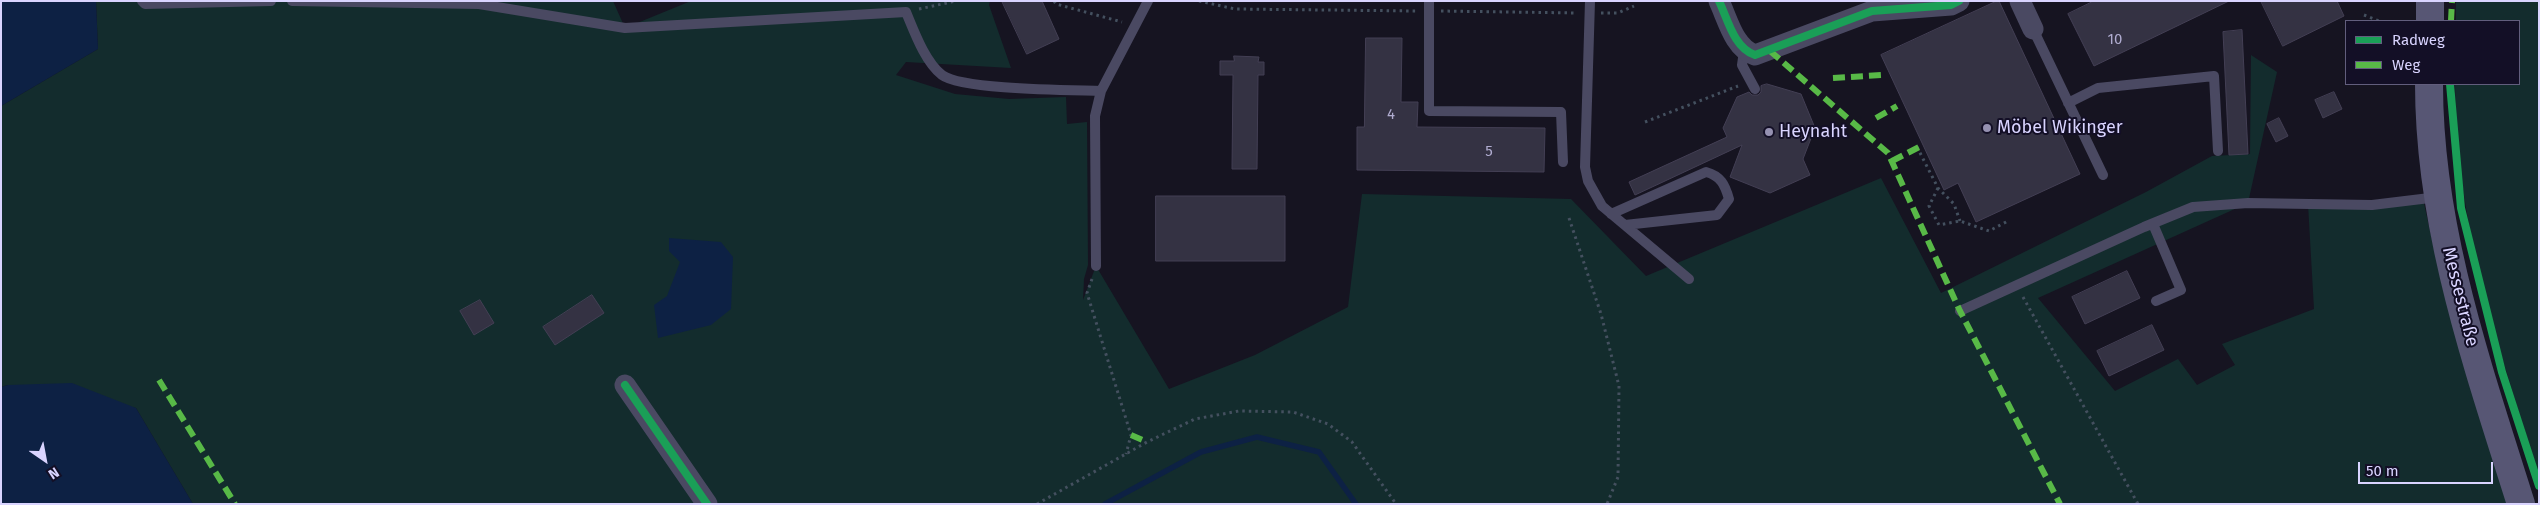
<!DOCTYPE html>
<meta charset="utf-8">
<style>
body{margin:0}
#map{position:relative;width:2540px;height:505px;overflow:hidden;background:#161421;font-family:"Fira Sans",sans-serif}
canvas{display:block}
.frame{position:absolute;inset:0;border:2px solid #d9d4ff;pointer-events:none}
.legend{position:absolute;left:2345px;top:20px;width:175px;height:65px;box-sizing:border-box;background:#130f26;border:1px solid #625e7d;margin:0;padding:6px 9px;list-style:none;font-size:15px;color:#d9d4ff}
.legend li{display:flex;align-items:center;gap:10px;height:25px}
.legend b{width:25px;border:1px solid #625e7d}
.north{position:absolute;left:20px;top:435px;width:50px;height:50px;-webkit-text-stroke:4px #130f26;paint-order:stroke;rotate:147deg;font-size:14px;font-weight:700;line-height:20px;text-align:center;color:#d9d4ff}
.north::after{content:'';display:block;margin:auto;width:18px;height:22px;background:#d9d4ff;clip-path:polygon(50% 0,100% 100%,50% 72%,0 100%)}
.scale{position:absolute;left:2358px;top:462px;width:135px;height:22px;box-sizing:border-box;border:2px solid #d9d4ff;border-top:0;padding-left:6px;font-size:15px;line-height:18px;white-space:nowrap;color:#d9d4ff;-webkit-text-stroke:4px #130f26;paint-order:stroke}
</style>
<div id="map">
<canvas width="2540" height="505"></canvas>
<div class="frame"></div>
<ul class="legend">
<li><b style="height:6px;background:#1a9f57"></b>Radweg</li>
<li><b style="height:6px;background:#58b947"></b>Weg</li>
</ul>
<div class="north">N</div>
<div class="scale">50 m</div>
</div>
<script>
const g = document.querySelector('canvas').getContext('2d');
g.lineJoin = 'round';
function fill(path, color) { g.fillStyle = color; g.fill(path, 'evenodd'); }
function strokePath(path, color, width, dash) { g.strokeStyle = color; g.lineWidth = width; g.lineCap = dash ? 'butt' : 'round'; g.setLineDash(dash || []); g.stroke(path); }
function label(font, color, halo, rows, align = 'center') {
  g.font = font + ' "Fira Sans",sans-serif'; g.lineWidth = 4; g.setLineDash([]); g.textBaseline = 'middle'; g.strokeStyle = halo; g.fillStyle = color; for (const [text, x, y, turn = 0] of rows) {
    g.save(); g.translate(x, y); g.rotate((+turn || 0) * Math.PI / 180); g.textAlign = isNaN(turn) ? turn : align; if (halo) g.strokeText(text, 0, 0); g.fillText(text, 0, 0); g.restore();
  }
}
fill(new Path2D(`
 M96 1H613L625 28 691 1H990L989 5 1011 68 906 62 896 75 955 94 1009 99 1066 97 1067 124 1087 122 1088 265 1084 279 1083 300 1096 266 1169 389 1255 355 1348 307 1362 194 1571 199 1646 276 1881 178 1941 293 2146 192 2212 156 2250 154 2251 55 2277 72 2248 203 2038 298 2115 391 2178 359 2197 385 2235 365 2222 344 2314 309 2308 204 2423 199 2443 289 2511 504H193L136 408 8 385 1 387V106L98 49Z
 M2456 1H2539V474C2498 347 2455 219 2455 84H2519V21H2456Z`), '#132c2d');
fill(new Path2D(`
 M1 1H96L98 49 1 106Z
 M669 238 721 242 733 257 731 309 711 325 658 338 654 305 667 296 680 262 669 251Z
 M72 383 136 408 193 504H1V387L8 385Z`), '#0d2144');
strokePath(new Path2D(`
 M1105 504 1201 452 1257 437 1319 452 1356 504`), '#0d2144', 5.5);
const building = new Path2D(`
 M1002 1H1042L1059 39 1027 54Z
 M1997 1H1999L2080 174 1976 222 1958 183 1944 190 1881 55Z
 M2094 1H2229L2094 66 2068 14Z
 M2261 1H2337L2344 16 2283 46Z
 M2242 30 2248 154 2229 155 2223 32Z
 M1366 38H1402L1401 102H1418L1417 127 1545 128 1544 172 1357 170V127H1364Z
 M1234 56 1259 57 1258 62H1264V75H1258L1257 169H1232L1233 75H1220V61H1234Z
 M1767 84 1801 94 1815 128 1803 159 1810 175 1770 193 1730 177 1742 145 1635 195 1629 182 1727 137 1723 128 1737 97 1749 92 1752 95H1758L1761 92V86Z
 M2334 92 2342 109 2323 118 2315 100Z
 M2279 118 2288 136 2276 142 2267 124Z
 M1156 196H1285V261H1156Z
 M2127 271 2140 298 2085 324 2072 297Z
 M592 295 604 313 555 345 543 327Z
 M480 300 494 323 474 335 460 311Z
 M2152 325 2164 350 2109 376 2097 351Z`);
fill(building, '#343243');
strokePath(building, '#433f54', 1);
strokePath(new Path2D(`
 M1054 1 1056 4 1122 22
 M1199 1 1235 9 1417 11
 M919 9 956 1
 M1441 11 1577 13
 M1601 13H1618L1634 6
 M2364 15 2379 21
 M1645 122 1738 86
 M1917 147 1938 188 1954 204 1960 221
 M1938 188 1929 206 1939 225 1960 221 1989 231 2008 221
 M1569 218 1601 314 1619 386 1618 477 1607 504
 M1092 279 1087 293 1131 435 1126 454
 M2023 297 2138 504
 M1037 504 1147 442 1195 419 1239 411 1293 412 1328 424 1352 442 1396 504`), '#44505f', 3, [2.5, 4]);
strokePath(new Path2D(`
 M142 1 145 4 271 1
 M292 1 479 4 625 28 906 12C914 31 925 62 942 75 962 90 1070 90 1101 91
 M1429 1V111L1561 112 1563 162
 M1590 1 1585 167 1588 181 1602 206 1689 279
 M2033 29 2103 175
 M1744 51 1742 65 1755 89
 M2068 103 2098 88 2214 76 2218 151
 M1611 214 1706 172C1721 176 1725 185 1729 199L1717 215 1625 225
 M2153 224 2181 290 2156 301
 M1096 266 1095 116 1101 91 1148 1
 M1960 311 2144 227 2193 207 2248 203 2372 205 2438 197`), '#4a4962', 10);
strokePath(new Path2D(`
 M1719 1C1728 20 1734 48 1755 55L1872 11 1951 5 1959 1
 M2020 1 2033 29
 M625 385 707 504`), '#4a4962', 21);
strokePath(new Path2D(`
 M2430 21V1
 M2429 84C2429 229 2478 367 2521 504`), '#575674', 28);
strokePath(new Path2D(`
 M2451 21 2452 1
 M1770 51 1888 153 1960 311 2060 504
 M1833 78 1882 75
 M1876 118 1897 106
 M1892 161 1923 145
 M159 380 235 504
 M1131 435 1147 442`), '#58b947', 6, [12, 6]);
strokePath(new Path2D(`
 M1719 1C1728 20 1734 48 1755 55L1872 11 1951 5 1959 1
 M2450 84 2461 208 2502 372 2539 486
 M625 385 707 504`), '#1a9f57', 8);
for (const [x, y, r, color] of [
 [1987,128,5,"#9591b1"],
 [1769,132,5,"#9591b1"]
]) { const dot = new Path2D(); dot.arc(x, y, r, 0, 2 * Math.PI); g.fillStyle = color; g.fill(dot); strokePath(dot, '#130f26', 2); }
label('15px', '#b0acd0', null, [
 ["10",2115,40],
 ["4",1391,115],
 ["5",1489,152]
]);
label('18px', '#d9d4ff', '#130f26', [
 ["Möbel Wikinger",1997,128],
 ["Heynaht",1779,132]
], 'left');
label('18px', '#d9d4ff', '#130f26', [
 ["Messestraße",2460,297,76]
]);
</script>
